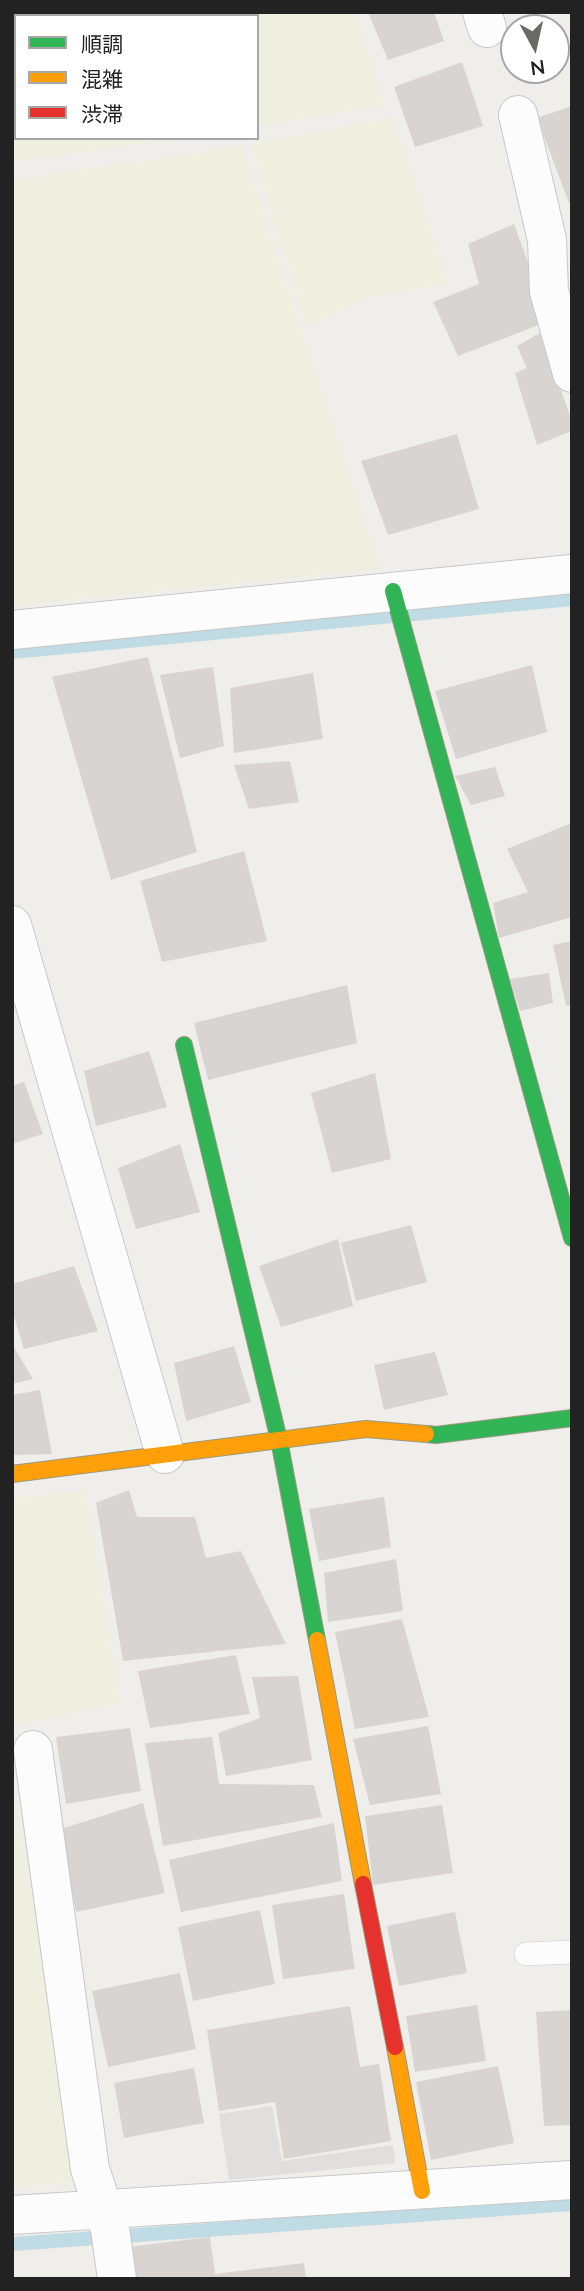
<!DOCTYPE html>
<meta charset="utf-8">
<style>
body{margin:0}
#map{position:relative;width:584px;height:2291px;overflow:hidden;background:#f0eeeb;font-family:Lato,"Noto Sans JP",sans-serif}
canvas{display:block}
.frame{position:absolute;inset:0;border:14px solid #222;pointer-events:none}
.legend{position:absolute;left:14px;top:14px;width:245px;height:126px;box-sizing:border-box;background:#fff;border:2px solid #a7a7a7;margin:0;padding:9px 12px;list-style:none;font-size:21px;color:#222}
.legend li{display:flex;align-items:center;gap:14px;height:35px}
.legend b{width:35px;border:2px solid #a7a7a7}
.north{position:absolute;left:500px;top:14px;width:70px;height:70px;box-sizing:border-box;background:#fff;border:2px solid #a7a7a7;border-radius:50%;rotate:172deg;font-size:19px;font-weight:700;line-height:28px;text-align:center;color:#222}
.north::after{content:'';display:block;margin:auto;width:24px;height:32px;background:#6a6968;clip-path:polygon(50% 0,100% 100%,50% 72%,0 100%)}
</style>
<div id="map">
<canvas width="584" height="2291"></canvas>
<div class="frame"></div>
<ul class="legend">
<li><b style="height:9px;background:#30b455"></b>順調</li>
<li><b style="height:9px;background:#ff9f0a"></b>混雑</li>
<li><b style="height:9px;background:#e5322d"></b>渋滞</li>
</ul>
<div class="north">N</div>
</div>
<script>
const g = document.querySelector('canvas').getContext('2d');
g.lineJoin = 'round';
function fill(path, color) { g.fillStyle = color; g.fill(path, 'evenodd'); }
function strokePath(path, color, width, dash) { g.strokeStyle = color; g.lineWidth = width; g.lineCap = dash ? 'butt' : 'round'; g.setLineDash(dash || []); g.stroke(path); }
fill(new Path2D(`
 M12 12H195L196 16H16V138H183L12 162Z
 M215 12H355L385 105 257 126V16H216Z
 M392 117 450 284 376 295 307 327 251 144Z
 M242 146 380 569 12 606V180Z
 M86 1491 121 1703 12 1725V1498Z
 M12 1781 80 2182 12 2187Z`), '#efefdf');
fill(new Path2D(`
 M272 2106 282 2161 393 2145 395 2163 229 2180 219 2114Z`), '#e0dfde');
strokePath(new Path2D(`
 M12 652 572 599
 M12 2244 572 2204`), '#bfdbe3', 14);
fill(new Path2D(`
 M368 12H434L444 41 388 60Z
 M462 62 483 126 415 147 394 87Z
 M572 106V202L569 203 537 118Z
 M514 224 549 321 458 356 433 302 479 284 468 244Z
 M540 333 572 421V431L537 445 515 373 527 368 517 346Z
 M457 434 479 509 388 535 361 461Z
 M148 657 197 852 111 880 52 677Z
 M532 665 547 732 456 759 435 691Z
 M213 667 224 746 180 758 160 675Z
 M313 673 323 739 234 753 230 688Z
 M290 761 299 802 249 809 234 765Z
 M495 767 505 796 471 805 455 776Z
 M572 823V917L499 938 493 903 528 892 507 849Z
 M244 851 267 941 162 962 140 881Z
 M572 941V1005L566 1006 553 945Z
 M549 973 553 1003 520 1011 510 979Z
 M347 985 357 1043 208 1080 194 1023Z
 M149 1051 167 1107 96 1126 84 1071Z
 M375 1073 391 1159 332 1173 311 1093Z
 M24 1082 43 1134 12 1144V1086Z
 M180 1144 200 1212 136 1229 118 1168Z
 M411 1225 427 1282 356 1301 341 1243Z
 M338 1239 353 1306 281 1327 259 1266Z
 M74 1266 98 1331 24 1349 12 1310V1284Z
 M12 1344 33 1379 12 1384Z
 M234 1346 251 1402 186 1421 174 1363Z
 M435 1352 448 1395 384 1410 374 1365Z
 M40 1390 52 1454 12 1455V1395Z
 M129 1490 137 1517H195L206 1558 241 1551 286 1644 123 1661 96 1503Z
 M384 1497 391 1547 319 1561 309 1509Z
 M396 1559 403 1611 328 1622 324 1573Z
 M402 1619 429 1717 355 1729 335 1632Z
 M236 1655 250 1714 150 1728 138 1671Z
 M298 1676 312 1760 226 1776 218 1733 260 1718 252 1677Z
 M428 1726 441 1794 370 1805 353 1739Z
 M130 1728 141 1791 66 1804 56 1737Z
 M212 1737 219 1784 314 1785 322 1817 163 1846 145 1743Z
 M143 1803 165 1893 76 1912 61 1829Z
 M442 1805 453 1873 373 1885 365 1816Z
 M334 1823 342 1881 181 1912 169 1860Z
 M344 1894 355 1969 283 1979 272 1905Z
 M260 1910 275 1984 193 2001 178 1927Z
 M455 1912 467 1973 399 1986 387 1926Z
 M180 1973 196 2049 108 2067 92 1991Z
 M477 2005 486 2061 415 2072 406 2016Z
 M350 2006 360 2067 379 2064 391 2141 284 2159 275 2102 219 2111 207 2030Z
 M572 2010V2125L544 2126 536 2012Z
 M498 2066 514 2143 431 2160 416 2082Z
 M194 2068 204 2123 124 2138 114 2083Z
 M210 2237 215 2274 304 2263 306 2279H132L128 2247Z`), '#d7d4d2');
const lane = new Path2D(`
 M526 1954 572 1952`);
const street = new Path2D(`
 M482 12 487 28
 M518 115 547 240 549 291 572 373
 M12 630 572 574
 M12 925 165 1454
 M33 1750 90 2169 110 2229 117 2279
 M12 2215 572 2180`);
const fast = new Path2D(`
 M393 591 572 1238
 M184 1045 279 1440 317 1640
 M426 1434 436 1435 572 1418`);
const slow = new Path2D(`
 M12 1474 366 1429 426 1434
 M317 1640 363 1884
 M395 2047 422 2191`);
const jam = new Path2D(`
 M363 1884 395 2047`);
strokePath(lane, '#c9c8c7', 24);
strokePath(street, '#c9c8c7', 40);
strokePath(fast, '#999a82', 18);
strokePath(slow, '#999a82', 18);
strokePath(jam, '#999a82', 18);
strokePath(lane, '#fdfcfc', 23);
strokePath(street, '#fdfcfc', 38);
strokePath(fast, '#30b455', 16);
strokePath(slow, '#ff9f0a', 16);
strokePath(jam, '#e5322d', 16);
</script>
